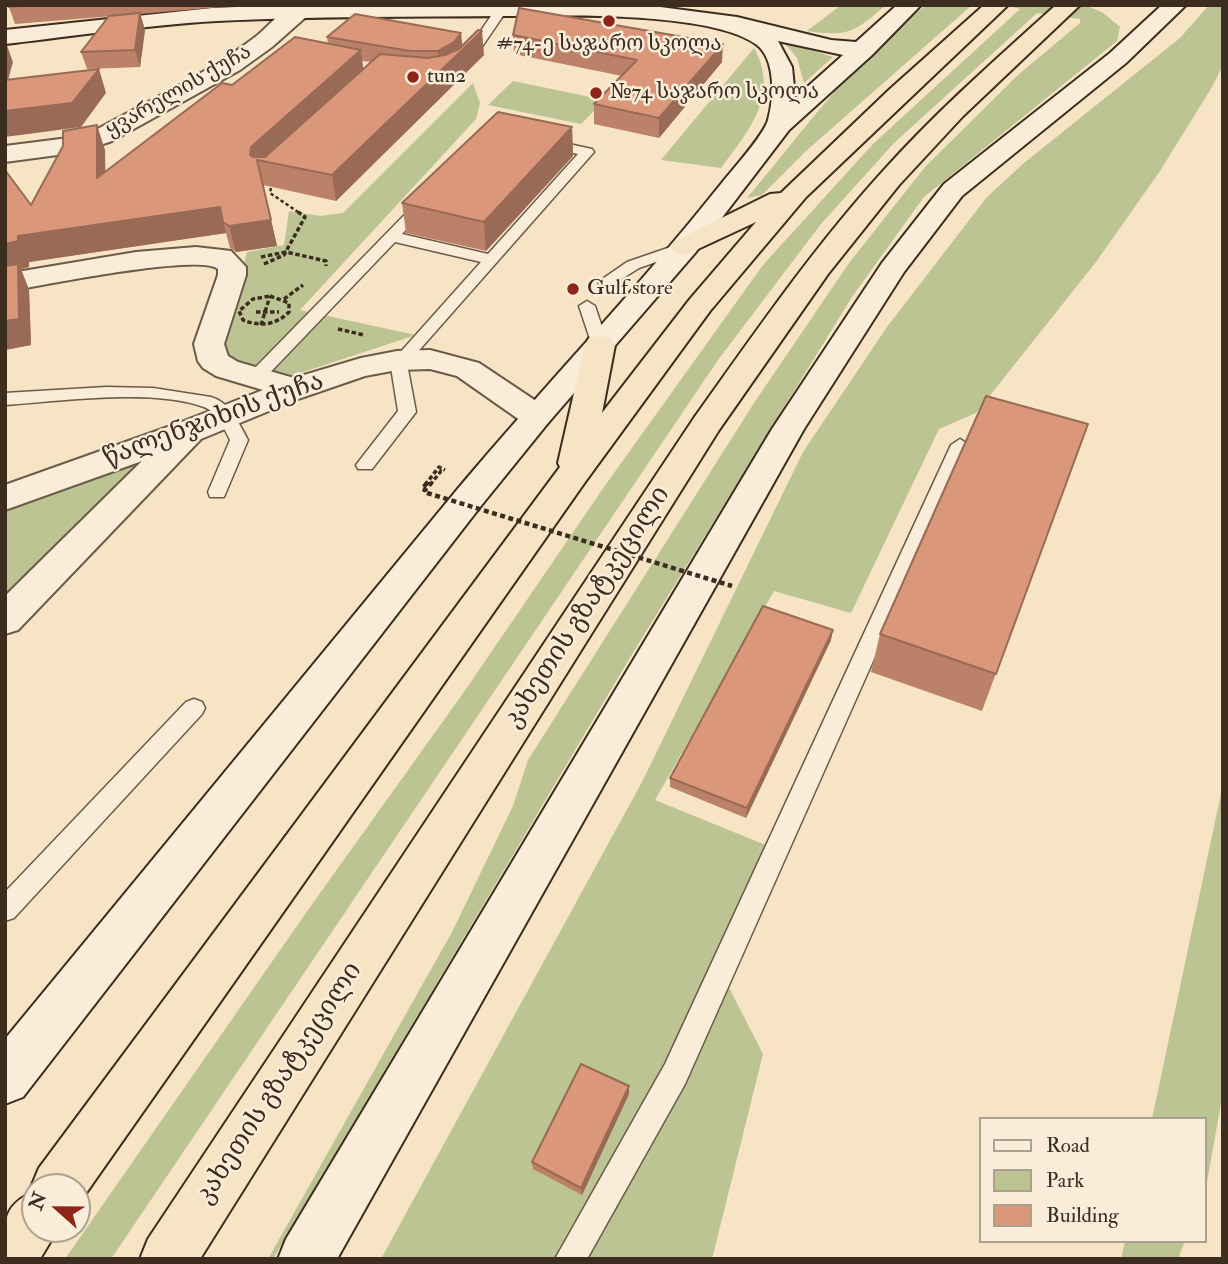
<!DOCTYPE html>
<meta charset="utf-8">
<style>
body{margin:0}
#map{position:relative;width:1228px;height:1264px;overflow:hidden;background:#f6e4c4;font-family:"IM FELL Double Pica",serif}
canvas{display:block}
.frame{position:absolute;inset:0;border:7px solid #3d2d1f;pointer-events:none}
.legend{position:absolute;left:979px;top:1117px;width:228px;height:126px;box-sizing:border-box;background:#f9edd9;border:2px solid #aea08f;margin:0;padding:9px 12px;list-style:none;font-size:21px;color:#3d2d1f}
.legend li{display:flex;align-items:center;gap:14px;height:35px}
.legend b{width:35px;border:2px solid #aea08f}
.north{position:absolute;left:21px;top:1173px;width:70px;height:70px;box-sizing:border-box;background:#f9edd9;border:2px solid #aea08f;border-radius:50%;rotate:291deg;font-size:19px;font-weight:700;line-height:28px;text-align:center;color:#3d2d1f}
.north::after{content:'';display:block;margin:auto;width:24px;height:32px;background:#8f2418;clip-path:polygon(50% 0,100% 100%,50% 72%,0 100%)}
</style>
<div id="map">
<canvas width="1228" height="1264"></canvas>
<div class="frame"></div>
<ul class="legend">
<li><b style="height:9px;background:#f9edd9"></b>Road</li>
<li><b style="height:19px;background:#bcc494"></b>Park</li>
<li><b style="height:19px;background:#da977a"></b>Building</li>
</ul>
<div class="north">N</div>
</div>
<script>
const g = document.querySelector('canvas').getContext('2d');
g.lineJoin = 'round';
function fill(path, color) { g.fillStyle = color; g.fill(path, 'evenodd'); }
function strokePath(path, color, width, dash) { g.strokeStyle = color; g.lineWidth = width; g.lineCap = dash ? 'butt' : 'round'; g.setLineDash(dash || []); g.stroke(path); }
function label(font, color, halo, rows, align = 'center') {
  g.font = font + ' "IM FELL Double Pica","Noto Serif Georgian",serif'; g.lineWidth = 5; g.setLineDash([]); g.textBaseline = 'middle'; g.strokeStyle = halo; g.fillStyle = color; for (const [text, x, y, turn = 0] of rows) {
    g.save(); g.translate(x, y); g.rotate((+turn || 0) * Math.PI / 180); g.textAlign = isNaN(turn) ? turn : align; if (halo) g.strokeText(text, 0, 0); g.fillText(text, 0, 0); g.restore();
  }
}
fill(new Path2D(`
 M841 5H886C854 32 850 37 807 31Z
 M927 5H972L805 152 762 195 747 198C803 132 856 55 927 5Z
 M1006 5H1084L1102 12 1120 27 1117 41 924 197 852 297 631 656 273 1259H268L452 932 513 806 528 760 754 403 849 263 925 167 1019 74 1080 23V19L1037 13 894 143 821 224 718 360 111 1259H65L308 910 466 689 604 487 763 265 873 144 1020 9Z
 M1209 5H1223V65L1212 87 1160 171 1096 262 976 413 939 429 851 613 774 591 655 800 773 848 718 966 763 1054 712 1259H381L642 782 803 452 887 327 987 197 1024 163 1180 38Z
 M783 41 833 57 804 83 797 58Z
 M754 48C780 94 749 131 721 168L661 160Z
 M513 81 605 100 581 124 488 105Z
 M473 83 480 103 476 119 300 310 416 335 288 377 247 369 227 353 224 338 247 252 284 245 289 211 320 216 343 213Z
 M144 461 5 602V506Z
 M1223 784V1092L1205 1193V1119H1152Z
 M1125 1241H1185L1178 1259H1121Z`), '#bcc494');
const lane = new Path2D(`
 M497 7 507 10 471 63H463L461 60Z
 M546 139 592 149 594 152 407 364 416 412 372 469H358L356 465 398 411 390 361 397 356 481 262 395 242 262 381H250L247 377 250 373 420 199 425 198 432 202 402 234 488 254 578 154 541 146V140Z
 M685 242 690 244 693 247 690 250 639 268 612 285H600L598 282 627 262Z
 M587 301 595 306 608 345 606 349H594L592 345 579 306Z
 M106 387 153 388 211 397C231 403 239 424 248 440L224 497H210L208 492 230 440C224 428 217 412 204 407 153 388 60 401 5 405V393Z
 M960 439 969 445 685 1084 587 1259H555L665 1064 951 445Z
 M194 699 202 702 205 708 202 714 14 918 5 921V892L186 702Z`);
const street = new Path2D(`
 M302 5 310 11 307 16 272 47 240 70 112 141 80 152 5 162V146L76 137 94 131C148 101 205 75 254 38 268 28 283 5 302 5Z
 M196 247 231 251 246 267V275L224 344 228 356 238 362 294 378 361 358 397 351 430 350 479 363 548 409 552 416 548 423 536 426 524 423 457 376 430 369 397 370 365 376 298 399 201 439 18 630 5 634V596L142 461 5 510V485L179 423 263 390 216 376 203 368 198 361 194 344 218 275V269C200 253 37 286 5 292V274L136 252Z`);
const secondary = new Path2D(`
 M283 5H645L737 17 831 40 856 42 897 5H921L872 55 789 130 695 253 548 423 480 507 23 1097 5 1104V1039L456 491C543 387 637 290 721 184 732 170 764 135 768 120 774 99 776 60 757 45 714 12 566 15 509 16 412 17 314 16 217 21 146 25 75 36 5 44V30L212 8ZM778 41 843 55 795 98 792 67Z
 M1162 5H1186L1126 63 962 196 904 272 804 429 337 1259H278L286 1239 772 429 882 263 944 184 1110 53Z`);
const highway = new Path2D(`
 M984 5H1008L806 197 710 311 585 482 77 1206V1187H35V1229H58L40 1259H5C5 1225 0 1207 33 1192L31 1187 39 1168 560 467 558 463 585 345 589 338 600 336 611 338 615 345 602 413 690 299 756 222 685 255 675 253 671 247 675 241 770 194 781 193 890 89Z
 M1056 5H1080L963 116 899 185 828 274 719 430 200 1259H140L148 1239 694 418C754 334 813 248 883 171 936 112 996 59 1056 5Z`);
strokePath(lane, '#6b5b48', 3);
strokePath(street, '#6b5b48', 4);
strokePath(secondary, '#3d2d1f', 4);
strokePath(highway, '#3d2d1f', 4);
strokePath(new Path2D(`
 M272 182 270 193 301 214`), '#3d2d1f', 2.5, [3.5, 2.5]);
strokePath(new Path2D(`
 M261 257 286 252 326 261V266
 M264 264 284 255 305 217 298 212
 M270 296 289 303V312C276 325 260 327 243 320L239 311 253 299Z
 M284 299 303 285
 M256 312H279
 M261 325 270 296
 M338 329 364 335
 M425 485 439 467 445 470
 M430 485 441 471 444 472`), '#3d2d1f', 3.5, [4.5, 2.5]);
strokePath(new Path2D(`
 M427 483 422 489 425 490 431 483`), '#3d2d1f', 4.5, [5, 3.5]);
fill(lane, '#f9edd9');
fill(street, '#f9edd9');
fill(secondary, '#f9edd9');
fill(highway, '#f6e4c4');
strokePath(new Path2D(`
 M427 493 732 586`), '#3d2d1f', 4.5, [5, 3.5]);
fill(new Path2D(`
 M10 5H244L140 14 145 30 140 67 87 69 81 52 114 16 15 24 9 7Z
 M513 35 722 62 659 138 594 124V104L622 76 514 54Z
 M327 37 463 46 484 55 336 201 263 185 277 246 236 252 230 248 226 233 29 262V267L21 269 29 290 31 345 5 350V170L31 205 105 150V172L232 85 328 44ZM362 61 371 62 363 69Z
 M572 127 573 156 486 251 406 233 402 203Z
 M1088 424 982 711 871 672 880 634Z
 M831 640 746 818 670 787V778Z
 M629 1094 582 1195 533 1169 532 1162Z`), '#bb8269');
fill(new Path2D(`
 M140 13 145 30 140 67 135 50Z
 M482 31 484 55 336 201 332 175 440 69 438 51 461 33 463 50Z
 M5 40 13 62 5 91Z
 M723 44 722 62 659 138V118Z
 M361 50 364 75 268 162 257 160 250 155 251 147Z
 M99 69 106 93 81 127 5 137V111Z
 M97 125 105 150 106 203 97 178Z
 M572 127 573 156 486 251 484 222Z
 M220 207 226 233 29 262V267L21 269 29 290 31 345 5 350V244L18 236Z
 M271 220 277 246 236 252 229 226Z
 M833 630 831 640 746 818 747 808Z
 M629 1086V1094L582 1195 581 1188Z`), '#996a55');
const building = new Path2D(`
 M10 5H36L9 7Z
 M519 8 723 44 659 118 594 104 637 60 513 35Z
 M140 13 135 50 81 52 109 16Z
 M355 14 461 33 454 42 438 51H410L327 37Z
 M478 30 482 31 332 175 257 160 271 220 229 226 223 222 220 207 18 236V241L5 244V170L31 205 63 146V131L97 125V178L222 83 232 85 295 37 361 50 251 147 250 155 253 157H265L380 54 428 58 445 55 459 49Z
 M99 69 72 103 5 111V80Z
 M498 112 572 127 484 222 402 203Z
 M18 264 19 319 5 321V266Z
 M986 396 1088 424 996 674 880 634Z
 M763 606 833 630 747 808 670 778Z
 M581 1064 629 1086 581 1188 532 1162Z`);
fill(building, '#da977a');
strokePath(building, '#996a55', 2);
for (const [x, y, r, color] of [
 [609,21,7,"#8f2418"],
 [413,77,7,"#8f2418"],
 [596,93,7,"#8f2418"],
 [573,289,7,"#8f2418"]
]) { const dot = new Path2D(); dot.arc(x, y, r, 0, 2 * Math.PI); g.fillStyle = color; g.fill(dot); strokePath(dot, '#f9edd9', 2.5); }
label('21px', '#3d2d1f', '#f9edd9', [
 ["#74-ე საჯარო სკოლა",609,45,"center"],
 ["tun2",427,77],
 ["№74 საჯარო სკოლა",610,93],
 ["Gulf store",587,289]
], 'left');
label('21px', '#3d2d1f', '#f9edd9', [
 ["ყვარელის ქუჩა",179,92,-30]
]);
label('26px', '#3d2d1f', '#f9edd9', [
 ["წალენჯიხის ქუჩა",214,421,-20],
 ["კახეთის გზატკეცილი",588,608,-57],
 ["კახეთის გზატკეცილი",280,1084,-57]
]);
</script>
